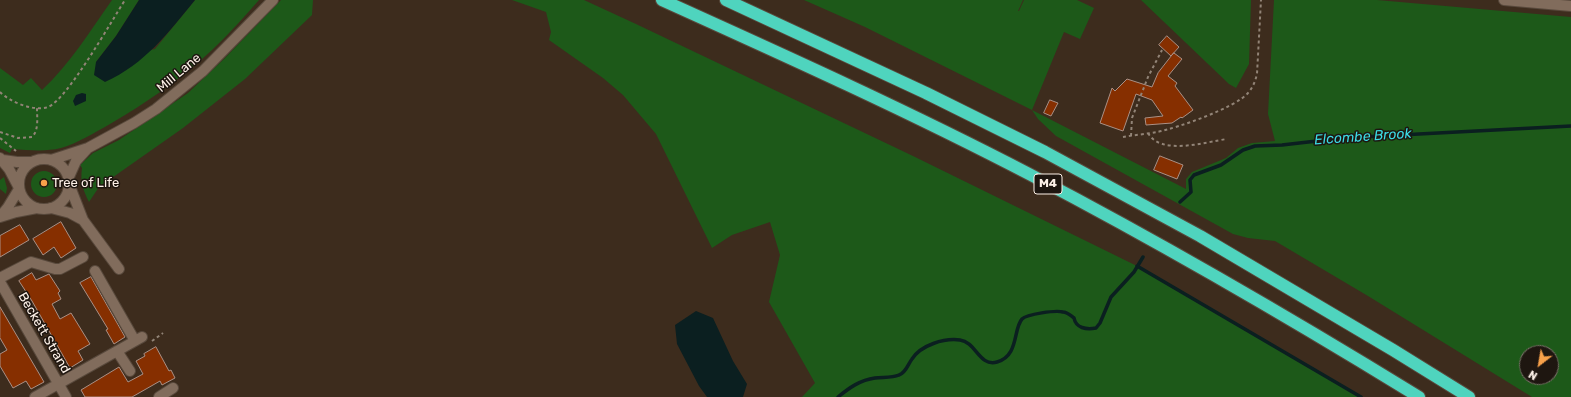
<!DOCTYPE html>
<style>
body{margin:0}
#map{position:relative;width:1571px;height:397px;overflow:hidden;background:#3d2c1d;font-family:Rubik,sans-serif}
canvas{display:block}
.north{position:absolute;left:1519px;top:345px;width:40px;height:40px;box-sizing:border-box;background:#1e1610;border:1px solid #776e66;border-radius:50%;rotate:211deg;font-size:11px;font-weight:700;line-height:16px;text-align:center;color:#fdf1e8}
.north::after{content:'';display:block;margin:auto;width:14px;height:18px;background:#f8a14a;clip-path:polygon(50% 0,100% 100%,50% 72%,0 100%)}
</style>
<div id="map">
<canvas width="1571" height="397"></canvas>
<div class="north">N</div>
</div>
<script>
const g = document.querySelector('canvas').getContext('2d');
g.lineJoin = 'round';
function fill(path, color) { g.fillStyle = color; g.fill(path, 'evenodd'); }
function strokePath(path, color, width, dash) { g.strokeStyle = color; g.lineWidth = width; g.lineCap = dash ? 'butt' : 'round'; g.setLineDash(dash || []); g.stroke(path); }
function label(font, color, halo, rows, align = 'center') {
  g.font = font + ' Rubik,sans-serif'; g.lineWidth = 3; g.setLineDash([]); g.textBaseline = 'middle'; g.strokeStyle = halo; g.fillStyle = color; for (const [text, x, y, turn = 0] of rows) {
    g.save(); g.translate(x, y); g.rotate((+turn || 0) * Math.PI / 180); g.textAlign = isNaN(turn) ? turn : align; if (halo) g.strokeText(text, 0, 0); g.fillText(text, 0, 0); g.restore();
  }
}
fill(new Path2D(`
 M112 0H139L116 36 96 62 155 49 195 0H259C244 17 228 35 211 51 181 79 146 103 110 124 94 133 78 143 61 148 45 152 29 150 12 149L10 153 0 148V68L23 85 31 78 42 90C70 64 90 31 112 0Z
 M281 0H313L312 15 245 79 183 128 99 187 89 202C83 190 80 182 82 168L80 165 93 153 119 140 188 93 224 59Z
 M512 0H584L636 24 913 156 1137 266 1361 397H802L815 383 769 302 780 255 770 222 732 235 712 248 656 134 623 95 603 78 549 40 551 32 546 12Z
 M804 0H1023L1018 11H1019L1024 0H1077L1094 8 1080 39 1064 32 1032 110 1186 189V179L1192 172 1226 158 1238 148 1252 143 1275 141 1268 114 1274 0H1377L1571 17V397H1532L1368 296 1275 241 1248 238 1233 234 1056 136 1038 119 1032 110 865 27ZM1527 353H1551V377H1527Z
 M1141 0H1251L1249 64 1236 88 1229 84Z
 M31 184a13 13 0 1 1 26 0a13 13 0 1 1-26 0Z
 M4 177 7 188 6 194 0 189V180Z`), '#1d5919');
fill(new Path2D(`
 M139 0H195C168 33 145 64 105 82L94 75 96 62 116 36Z
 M82 93 86 94V101L75 106 73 101 76 95Z
 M696 311 713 318 733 361 747 384 743 397H707L699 386 677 344 675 325Z`), '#0b1f20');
strokePath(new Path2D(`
 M1180 202 1191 192 1190 180 1194 175 1221 165 1243 150 1255 146 1282 145 1343 138 1571 126
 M1137 266 1361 397
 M838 397C849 388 860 380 875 378 883 377 892 378 899 375 906 373 908 364 912 359 921 345 944 338 960 340 976 342 979 367 997 362 1019 356 1013 329 1022 319 1027 314 1056 310 1063 312 1067 312 1070 315 1074 318 1076 328 1086 330 1096 328L1100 323 1111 297 1134 272 1143 257`), '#0b1f20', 3.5);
const building = new Path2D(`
 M1167 36 1179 47 1171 56 1159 45Z
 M1174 53 1182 59 1168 76 1177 83 1175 86 1193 110 1182 118 1181 117 1172 123 1146 125 1145 118 1163 116 1152 100 1136 94 1123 131 1100 123 1112 88 1115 91 1127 79 1152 87 1158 73Z
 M1050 100 1058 103 1051 116 1044 113Z
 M1160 156 1183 165 1177 179 1154 170Z
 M61 222 76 248 61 258 54 247 43 255 33 239Z
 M20 225 29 240 0 257V236Z
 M32 273 36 280 49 274 60 291 58 293 61 299 52 304 60 319 71 313 90 344 78 351 83 360 70 368 32 301 19 281Z
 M91 277 125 337 114 344 106 330 108 329 80 283Z
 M0 307 44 382 31 389 26 381 13 388 0 366V354L7 350 0 338Z
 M156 347 169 371 171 370 175 378 162 385 160 381 132 397H85L81 390 119 367 128 382 143 374 136 361 145 356 144 354Z`);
fill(building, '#862f00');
strokePath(building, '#aa9085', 1);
const street = new Path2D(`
 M69 184 83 220 119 269
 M51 208 70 213 83 220
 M95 271 135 341
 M0 278 31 262 55 269H60L83 257
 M0 282 66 397
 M117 351 130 371
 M35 397 142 337
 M159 397 173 388`);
const secondary = new Path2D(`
 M1504 0 1571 6
 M0 158 9 169 18 186
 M19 184a25 25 0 1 1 50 0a25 25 0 1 1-50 0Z
 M3 160 17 162H32
 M51 160 88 148 134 123 156 109 203 71 273 0
 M68 179 76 161 87 149
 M0 217 16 212 37 208
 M0 217 8 207 19 189`);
const highway = new Path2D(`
 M662 0C786 56 910 112 1031 175 1163 244 1292 319 1419 397
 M726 0 926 93 1045 152 1200 236 1393 350 1469 397`);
strokePath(street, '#58493c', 12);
strokePath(secondary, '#58493c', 12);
strokePath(highway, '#58493c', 14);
strokePath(new Path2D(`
 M0 92C10 102 34 112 48 107 67 100 112 20 125 0
 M0 132 18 138 32 137C39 130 37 118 37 108
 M1148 133C1161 156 1205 142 1227 139
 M1131 136 1132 118 1148 77 1162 50
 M1123 137C1134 135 1146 134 1157 132 1177 128 1235 108 1248 93 1253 87 1255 82 1257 74L1261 0
 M0 138 16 151
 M152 341 163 333`), '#928477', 2, [3, 3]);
strokePath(street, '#816c5c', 10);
strokePath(secondary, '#816c5c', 10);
strokePath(highway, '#4fd4be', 12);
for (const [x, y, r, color] of [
 [44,183,4,"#f8a14a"]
]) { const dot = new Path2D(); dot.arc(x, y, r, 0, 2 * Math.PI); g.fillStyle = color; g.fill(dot); strokePath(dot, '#1e1610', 1.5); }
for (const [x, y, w] of [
 [1048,184,28]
]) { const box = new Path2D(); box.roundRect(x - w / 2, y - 10, w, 20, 3); g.fillStyle = '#1e1610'; g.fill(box); strokePath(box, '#fdf1e8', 1); }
label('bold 12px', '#fdf1e8', null, [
 ["M4",1048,184]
]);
label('13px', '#fdf1e8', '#1e1610', [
 ["Mill Lane",179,73,-40],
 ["Beckett Strand",44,333,60]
]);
label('13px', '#fdf1e8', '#1e1610', [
 ["Tree of Life",52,183]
], 'left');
label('italic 14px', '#3cdce5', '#1e1610', [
 ["Elcombe Brook",1363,137,-4]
]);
</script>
